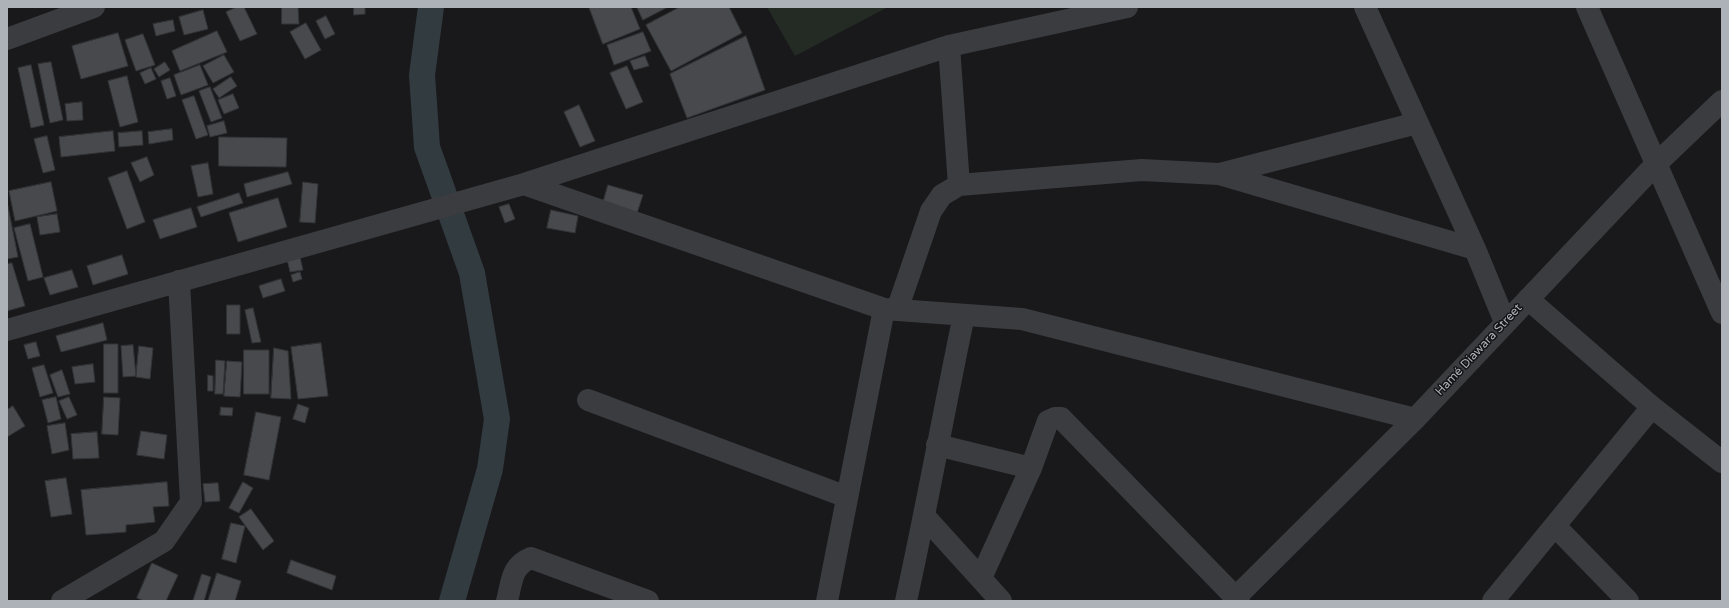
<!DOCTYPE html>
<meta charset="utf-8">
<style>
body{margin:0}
#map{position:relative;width:1729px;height:608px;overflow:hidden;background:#19191b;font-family:"Varela Round",sans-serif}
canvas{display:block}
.frame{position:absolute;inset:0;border:8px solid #adb2b9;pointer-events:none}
</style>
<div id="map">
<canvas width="1729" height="608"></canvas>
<div class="frame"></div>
</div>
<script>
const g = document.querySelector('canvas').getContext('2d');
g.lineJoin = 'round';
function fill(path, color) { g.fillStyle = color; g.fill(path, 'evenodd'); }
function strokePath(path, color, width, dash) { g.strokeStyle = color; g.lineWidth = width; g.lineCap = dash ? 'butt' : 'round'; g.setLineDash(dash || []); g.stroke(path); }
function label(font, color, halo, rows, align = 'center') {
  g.font = font + ' "Varela Round",sans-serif'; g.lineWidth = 3; g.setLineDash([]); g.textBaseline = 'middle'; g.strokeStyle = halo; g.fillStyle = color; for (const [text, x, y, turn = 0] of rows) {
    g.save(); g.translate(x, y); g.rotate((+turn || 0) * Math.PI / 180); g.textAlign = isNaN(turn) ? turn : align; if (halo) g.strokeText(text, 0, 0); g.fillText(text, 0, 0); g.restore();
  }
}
fill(new Path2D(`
 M767 7H888L795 56Z`), '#232b24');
strokePath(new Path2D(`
 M431 7 422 75 427 147 472 273 497 419 490 469 452 601`), '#323b40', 26);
const building = new Path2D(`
 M237 7H244L257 34 240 41 226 12Z
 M282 7H298L299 24H282Z
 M354 7H365V14L354 15Z
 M589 7H631L640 29 603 44Z
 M637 7H668L643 20Z
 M680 7H729L742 33 671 71 646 25Z
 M203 10 208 29 184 35 179 17Z
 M326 16 335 34 325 39 316 21Z
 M173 20 175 31 156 36 153 24Z
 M306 23 321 50 305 59 290 32Z
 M217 31 227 52 180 71 172 51Z
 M643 32 651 51 614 65 607 45Z
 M118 33 128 66 81 79 72 46Z
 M143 34 155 65 136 71 125 40Z
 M746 36 765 90 687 118 670 74Z
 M224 55 234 72 213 83 203 66Z
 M645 56 649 66 634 70 630 61Z
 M51 62 63 120 50 123 38 64Z
 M165 62 170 70 159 77 154 69Z
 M31 65 44 125 31 128 18 68Z
 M200 65 208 85 181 95 174 75Z
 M627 66 643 102 626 109 610 73Z
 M151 68 156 79 145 84 140 73Z
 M127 76 138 122 120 127 108 81Z
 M231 77 237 86 219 98 213 89Z
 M170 78 176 96 167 99 161 81Z
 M210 87 222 118 211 122 199 91Z
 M233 94 239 108 224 114 218 100Z
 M194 96 208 135 196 139 182 100Z
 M82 102 83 120 67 121 65 104Z
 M579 105 595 141 580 147 564 112Z
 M224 121 227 133 210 137 207 126Z
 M172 129 173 140 149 144 148 132Z
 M113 131 115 151 61 157 59 137Z
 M142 131 143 145 119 147 118 133Z
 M47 136 55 170 43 173 34 139Z
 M219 137 287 138 286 167 219 166Z
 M147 157 154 175 140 182 131 163Z
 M208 163 213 194 198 197 191 166Z
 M127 171 145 222 127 229 108 178Z
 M288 172 292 184 247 197 244 184Z
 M51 182 57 211 15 221 9 191Z
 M303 182 318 184 315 223 300 222Z
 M608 185 643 195 637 213 603 203Z
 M239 193 243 203 201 217 197 207Z
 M278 198 287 227 238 242 229 213Z
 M7 201 18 257 7 259Z
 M509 204 515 219 505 223 499 207Z
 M191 208 197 227 160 239 153 220Z
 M551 210 578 216 575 233 547 228Z
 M57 214 60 232 40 235 37 217Z
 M30 224 43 277 28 281 14 228Z
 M122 255 128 274 93 285 87 266Z
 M300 257 303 270 290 272 287 259Z
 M12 263 25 306 7 311V264Z
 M72 270 78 287 50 295 44 278Z
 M300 272 302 279 293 282 291 275Z
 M281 279 285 291 263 298 259 286Z
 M227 305H240V334H227Z
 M253 308 261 342 252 343 245 310Z
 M103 323 107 340 61 352 56 336Z
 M36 342 40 356 28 359 24 345Z
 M321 343 328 396 298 399 291 347Z
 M104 344H118V393H104Z
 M133 345 136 376 123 377 121 346Z
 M139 346 153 348 150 379 136 377Z
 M274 348 288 351 291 399 271 398Z
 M244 350H269V394H244Z
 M216 360 225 361 223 394H215Z
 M227 361 242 362 240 397 224 396Z
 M93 364 95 382 75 384 72 367Z
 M44 365 53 393 40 397 32 368Z
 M62 370 70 394 58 397 50 375Z
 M208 375 213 376V391H208Z
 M56 397 61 419 48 423 42 400Z
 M69 397 77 415 67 419 59 401Z
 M104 397 120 398 118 435 102 434Z
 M298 404 309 408 305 423 293 419Z
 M13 406 25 426 7 437V410Z
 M221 407 233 408 232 416 220 415Z
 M256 412 281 417 269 480 244 475Z
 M65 423 69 450 52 454 47 426Z
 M141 431 167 435 164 459 137 455Z
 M97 432 99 458 73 459 71 434Z
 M66 478 72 514 51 517 45 481Z
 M167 482 169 506 153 507 155 522 126 525V532L86 535 81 490Z
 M243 482 253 488 239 513 229 508Z
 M218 483 220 501 205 502 203 484Z
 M251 509 274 541 263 550 239 517Z
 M231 523 245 526 236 563 222 559Z
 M291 560 336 576 332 590 287 573Z
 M152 563 178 575 166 601H144L137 598Z
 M217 573 241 581 235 601H208Z
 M202 574 211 577 204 601H193Z`);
fill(building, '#48494d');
strokePath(building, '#333437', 1);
strokePath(new Path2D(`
 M1365 7 1475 249 1505 322
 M1587 7 1722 313
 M7 39 94 7
 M949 46 959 185
 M1220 174 1417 123
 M524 184 884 309 1022 319 1415 419
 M1528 299 1652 407 1722 462
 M897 310 931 211 942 195 959 185 1142 170 1219 174 1475 249
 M7 330 524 184 949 46 1127 7
 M588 400 847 497
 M937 445 1031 468
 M925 517 1001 601
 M1556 527 1628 601
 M981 578 1031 468 1048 421 1055 418H1061L1239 601
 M1235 598 1415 419 1656 164 1722 101
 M62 601 164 541 191 502 179 281
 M507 601C512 582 511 566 531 558L648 601
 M827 601 884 309
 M906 601C927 506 944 410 964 315
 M1493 601 1652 407`), '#3b3c40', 22);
label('12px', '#adb2b9', '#141416', [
 ["Hamé Diawara Street",1479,350,-47]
]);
</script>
